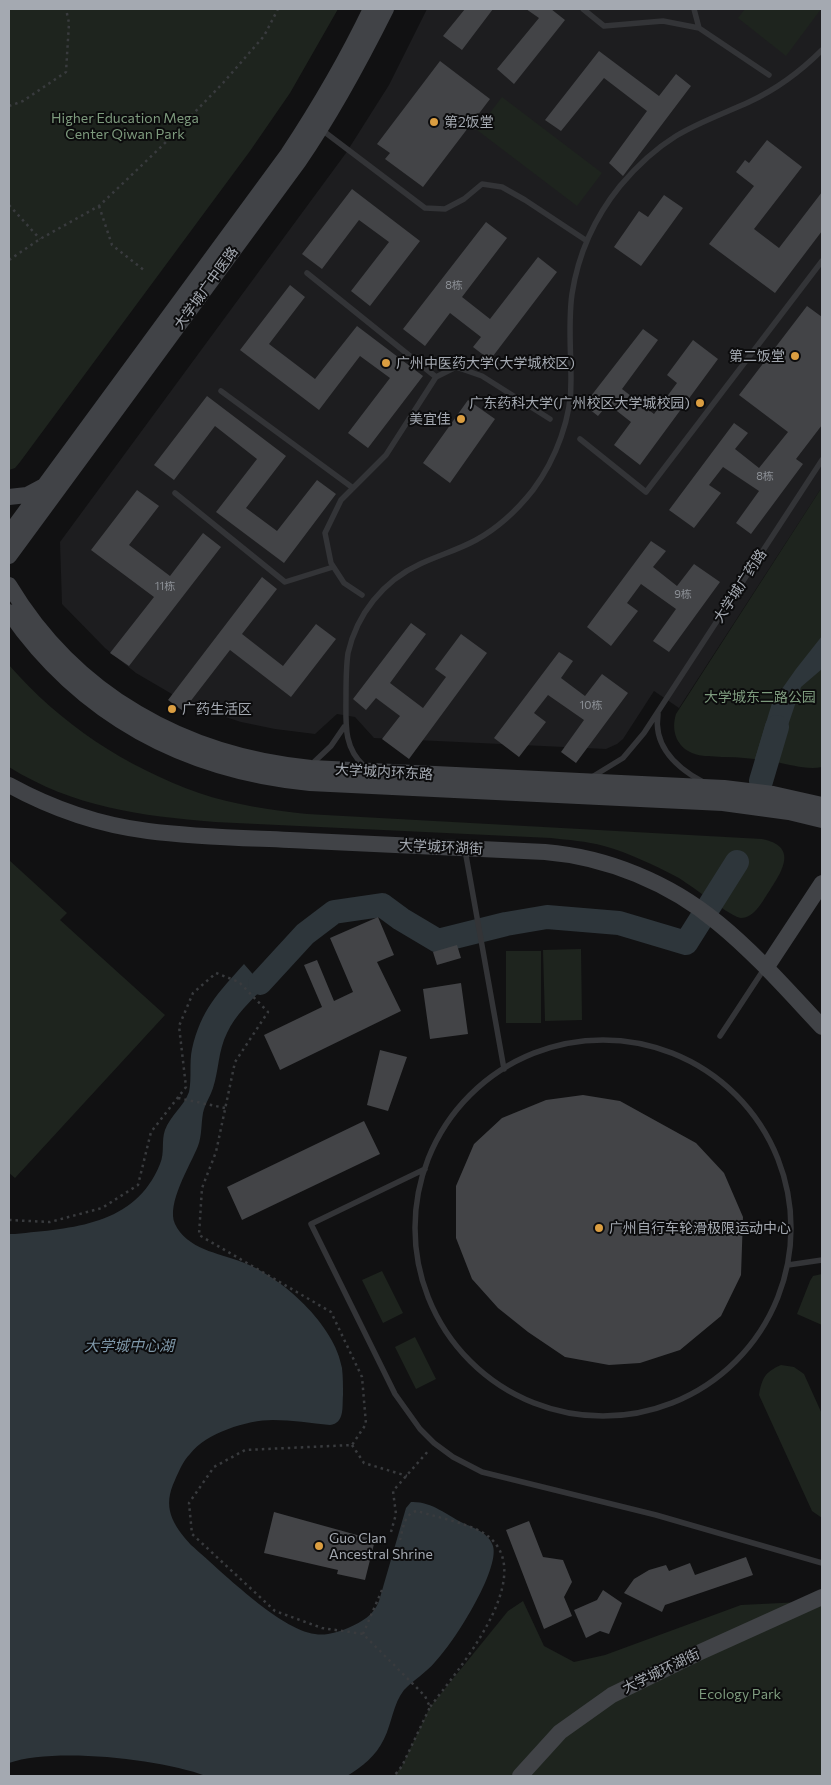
<!DOCTYPE html>
<meta charset="utf-8">
<style>
body{margin:0}
#map{position:relative;width:831px;height:1785px;overflow:hidden;background:#111112;font-family:Commissioner,sans-serif}
canvas{display:block}
.frame{position:absolute;inset:0;border:10px solid #a4a9b1;pointer-events:none}
</style>
<div id="map">
<canvas width="831" height="1785"></canvas>
<div class="frame"></div>
</div>
<script>
const g = document.querySelector('canvas').getContext('2d');
g.lineJoin = 'round';
function fill(path, color) { g.fillStyle = color; g.fill(path, 'evenodd'); }
function strokePath(path, color, width, dash) { g.strokeStyle = color; g.lineWidth = width; g.lineCap = dash ? 'butt' : 'round'; g.setLineDash(dash || []); g.stroke(path); }
function label(font, color, halo, rows, align = 'center') {
  g.font = font + ' Commissioner,"Noto Sans SC",sans-serif'; g.lineWidth = 4; g.setLineDash([]); g.textBaseline = 'middle'; g.strokeStyle = halo; g.fillStyle = color; for (const [text, x, y, turn = 0] of rows) {
    g.save(); g.translate(x, y); g.rotate((+turn || 0) * Math.PI / 180); g.textAlign = isNaN(turn) ? turn : align; if (halo) g.strokeText(text, 0, 0); g.fillText(text, 0, 0); g.restore();
  }
}
fill(new Path2D(`
 M427 9H822V487L679 708 654 691 623 739 617 744 606 749 374 738 355 717 337 714 315 734 275 729 241 722 210 712 177 697 136 673 105 648 62 604 60 542 346 153 389 85Z`), '#1d1d1f');
fill(new Path2D(`
 M9 9H338L290 93 250 151 20 462 15 468 9 470Z
 M745 9H821L786 56 738 18Z
 M502 97 602 173 577 206 477 130Z
 M822 487V767C807 770 792 765 776 762 759 759 740 757 722 757 713 756 701 757 692 753 676 746 671 730 676 714Z
 M9 665C60 724 126 767 199 793 234 805 271 810 307 814L762 839C797 846 784 869 770 890 763 900 755 918 741 918 732 918 690 884 677 877 654 865 629 853 604 846 586 841 568 840 551 838L215 822C141 816 73 807 9 767Z
 M9 860 67 913 60 920 165 1015 15 1178 9 1173Z
 M581 949 582 1020 545 1021 543 950Z
 M506 951H541V1023H506Z
 M382 1271 403 1313 383 1323 362 1280Z
 M822 1274V1325L797 1314 810 1281 813 1276Z
 M415 1337 436 1379 416 1389 395 1347Z
 M781 1365 794 1367 804 1374 822 1414V1518L812 1511 759 1395C762 1378 765 1372 781 1365Z
 M523 1601 544 1646 574 1662 605 1655 741 1605 822 1601V1776H394L402 1766 430 1707 508 1611Z`), '#1e241e');
fill(new Path2D(`
 M822 636V669L801 687 777 758 755 759 772 703 796 669Z
 M244 964 264 987C251 1001 235 1015 227 1033 218 1051 219 1070 213 1088 210 1097 205 1104 203 1113 201 1124 202 1135 198 1146 190 1166 166 1204 175 1224 187 1249 218 1253 242 1262 282 1277 335 1325 342 1368 343 1377 343 1386 343 1395 342 1407 345 1423 330 1425 311 1423 292 1420 273 1420 247 1420 206 1433 190 1454 183 1461 179 1471 175 1480 162 1507 172 1524 191 1545 219 1569 280 1630 315 1634 326 1636 338 1632 348 1628 363 1621 373 1616 379 1601L406 1508 411 1502C431 1501 447 1515 463 1523 474 1528 489 1533 493 1546 500 1570 453 1644 435 1662 426 1673 413 1680 404 1690 393 1704 392 1723 384 1739 376 1756 362 1767 347 1776H206C161 1759 54 1747 9 1763V1234H15C72 1228 135 1226 160 1164 165 1153 161 1141 165 1130 170 1116 184 1106 189 1092 192 1078 189 1063 192 1049 201 1010 218 993 244 964Z`), '#2e363b');
strokePath(new Path2D(`
 M761 781 777 727
 M260 983 305 934 334 912 382 905 401 919 438 941 506 924 547 917 619 923 686 943 737 862`), '#2e363b', 24);
fill(new Path2D(`
 M465 9H493L462 50 443 36Z
 M526 9H551L565 20 514 84 497 69 539 18Z
 M599 51 659 96 676 74 691 86 623 176 609 163 647 111 604 78 561 131 545 120Z
 M440 61 490 99 423 187 385 159 390 153 377 144Z
 M767 140 802 167 754 229 779 248 822 192V231L775 293 709 244 754 186 736 172 745 160 749 163Z
 M352 189 420 241 370 306 351 291 389 242 359 220 322 269 302 254Z
 M664 195 683 208 641 266 614 247 639 211 648 217Z
 M486 222 507 238 462 297 490 319 538 257 557 272 490 360 473 347 481 337 450 313 425 346 403 329Z
 M290 285 305 297 269 344 315 379 357 326 423 376 368 448 348 433 390 378 360 356 319 410 240 350Z
 M807 306 822 317V425L796 459 803 464 751 534 736 523 759 491 723 467 709 485 721 493 694 528 669 510 734 423 748 433 735 449 759 468 788 432 739 395Z
 M643 329 658 340 622 389 654 414 677 383 667 375 693 340 718 359 640 465 614 445 631 422 608 404 598 416 584 405Z
 M207 396 286 456 246 508 277 531 317 480 336 494 284 563 216 512 257 459 215 426 174 480 154 465Z
 M468 400 495 419 450 483 423 463Z
 M137 490 159 506 129 545 170 576 203 533 221 547 129 666 110 653 154 597 91 550Z
 M651 541 666 551 653 567 677 586 694 564 720 582 669 652 653 641 676 609 641 584 627 603 638 611 611 646 587 627Z
 M262 577 277 589 242 634 283 666 316 624 336 639 291 697 230 650 183 711 168 700Z
 M411 623 426 634 390 683 423 708 446 677 435 669 461 634 487 653 409 759 382 739 400 716 376 698 366 710 353 699Z
 M559 652 573 661 561 678 585 696 602 674 628 693 576 763 561 752 584 720 548 695 534 713 546 722 519 757 494 738Z
 M378 917 394 955 377 962 401 1011 280 1070 264 1035 322 1007 304 965 317 960 334 1001 353 992 330 938Z
 M457 945 461 958 437 965 433 952Z
 M461 983 468 1034 430 1039 423 989Z
 M380 1050 407 1057 388 1111 367 1105Z
 M583 1095 620 1101 696 1143 724 1173 743 1217 741 1275 721 1316 680 1350 640 1363 609 1365 565 1357 528 1332 498 1308 472 1279 456 1238V1186L474 1144 502 1118 546 1100Z
 M364 1121 380 1154 242 1220 227 1187Z
 M274 1512 375 1540 365 1580 337 1574 338 1570 264 1553Z
 M529 1521 543 1557 563 1560 572 1582 564 1597 572 1616 544 1629 506 1530Z
 M746 1557 753 1575 665 1605 662 1612 624 1593 634 1579 649 1570 666 1565 669 1571 690 1563 695 1575Z
 M603 1590 622 1603 609 1634 600 1631 586 1638 574 1610 597 1600Z`), '#434447');
strokePath(new Path2D(`
 M9 106 23 101 66 72 69 23 66 9
 M9 205 40 239
 M99 206 112 245 145 271
 M9 260 40 239 99 206 162 146 223 83 264 36 278 9
 M178 1098 225 1108
 M9 1220 50 1222 102 1208 138 1185 151 1132 186 1087 179 1026 193 993 216 973 239 982 268 1012 235 1062 216 1152 202 1188 199 1235 331 1312 362 1377 366 1424 352 1445 245 1450 214 1467 189 1503 192 1534 275 1611 322 1628 363 1634 425 1696 430 1707 402 1766 394 1776
 M352 1445 364 1463 407 1476
 M391 1532 396 1514 393 1491 429 1450
 M400 1540C403 1529 404 1513 417 1511 436 1517 476 1525 489 1537 538 1578 456 1672 430 1707
 M363 1634 382 1590`), '#393b3e', 2.5, [2.5, 4]);
strokePath(new Path2D(`
 M583 9 604 26 663 21 699 28 769 75
 M694 9 699 28
 M322 130 425 208 445 209 464 199 482 184 502 187 525 200 587 241
 M307 273 436 377
 M221 391 353 488
 M580 439 646 492 822 261
 M175 493 285 582 333 567
 M362 595 344 583 331 563 325 533 341 500 386 455 436 377 456 367 482 376 550 419
 M658 714C653 746 677 768 703 782
 M313 763 331 746 344 727
 M364 766C343 747 346 723 346 696 346 682 346 667 348 653 357 614 383 581 420 564 439 555 458 550 476 540 498 528 518 509 533 490 556 459 572 417 571 379 571 351 568 322 572 294 578 255 595 217 620 186 636 167 655 149 676 136 699 122 725 113 749 102 777 89 801 71 822 50
 M592 777 623 758 644 733 822 460
 M465 850 504 1069
 M720 1036 764 969
 M415 1228a188 188 0 1 1 376 0a188 188 0 1 1-376 0Z
 M425 1169 311 1224 395 1394 420 1429 434 1443 453 1457 482 1472 656 1515 822 1563
 M788 1265 822 1260`), '#333437', 5.5);
strokePath(new Path2D(`
 M9 497 27 495 42 487
 M9 534 288 154C319 107 347 59 371 9
 M9 556 299 161C332 113 360 61 386 9
 M9 585C75 695 185 756 311 768L724 788 773 794 822 805
 M9 612C81 716 185 771 310 783L723 803 789 812 822 820
 M9 785C51 808 100 825 148 831 202 838 256 838 310 841 389 844 467 848 545 852 607 857 670 883 718 923 756 954 789 992 822 1027
 M766 968 822 883
 M520 1776 560 1732 612 1695 696 1654 822 1597`), '#414347', 16);
for (const [x, y, r, color] of [
 [434,122,5,"#db9e41"],
 [795,356,5,"#db9e41"],
 [386,363,5,"#db9e41"],
 [700,403,5,"#db9e41"],
 [461,419,5,"#db9e41"],
 [172,709,5,"#db9e41"],
 [599,1228,5,"#db9e41"],
 [319,1546,5,"#db9e41"]
]) { const dot = new Path2D(); dot.arc(x, y, r, 0, 2 * Math.PI); g.fillStyle = color; g.fill(dot); strokePath(dot, '#0c0c0d', 2); }
label('11px', '#8c9096', null, [
 ["8栋",454,285],
 ["8栋",765,476],
 ["11栋",165,586],
 ["9栋",683,594],
 ["10栋",591,705]
]);
label('14px', '#7d9a7d', '#0c0c0d', [
 ["Higher Education Mega",125,118],
 ["Center Qiwan Park",125,134],
 ["大学城东二路公园",760,697],
 ["Ecology Park",740,1694]
]);
label('14px', '#a4a9b1', '#0c0c0d', [
 ["第2饭堂",444,122],
 ["第二饭堂",785,356,"right"],
 ["广州中医药大学(大学城校区)",396,363],
 ["广东药科大学(广州校区大学城校园)",690,403,"right"],
 ["美宜佳",451,419,"right"],
 ["广药生活区",182,709],
 ["广州自行车轮滑极限运动中心",609,1228],
 ["Guo Clan",329,1538],
 ["Ancestral Shrine",329,1554]
], 'left');
label('14px', '#a4a9b1', '#0c0c0d', [
 ["大学城广中医路",206,288,-54],
 ["大学城广药路",740,586,-57],
 ["大学城内环东路",384,772,3],
 ["大学城环湖街",441,847,3],
 ["大学城环湖街",661,1671,-26]
]);
label('italic 15px', '#7f98a9', '#0c0c0d', [
 ["大学城中心湖",129,1346]
]);
</script>
